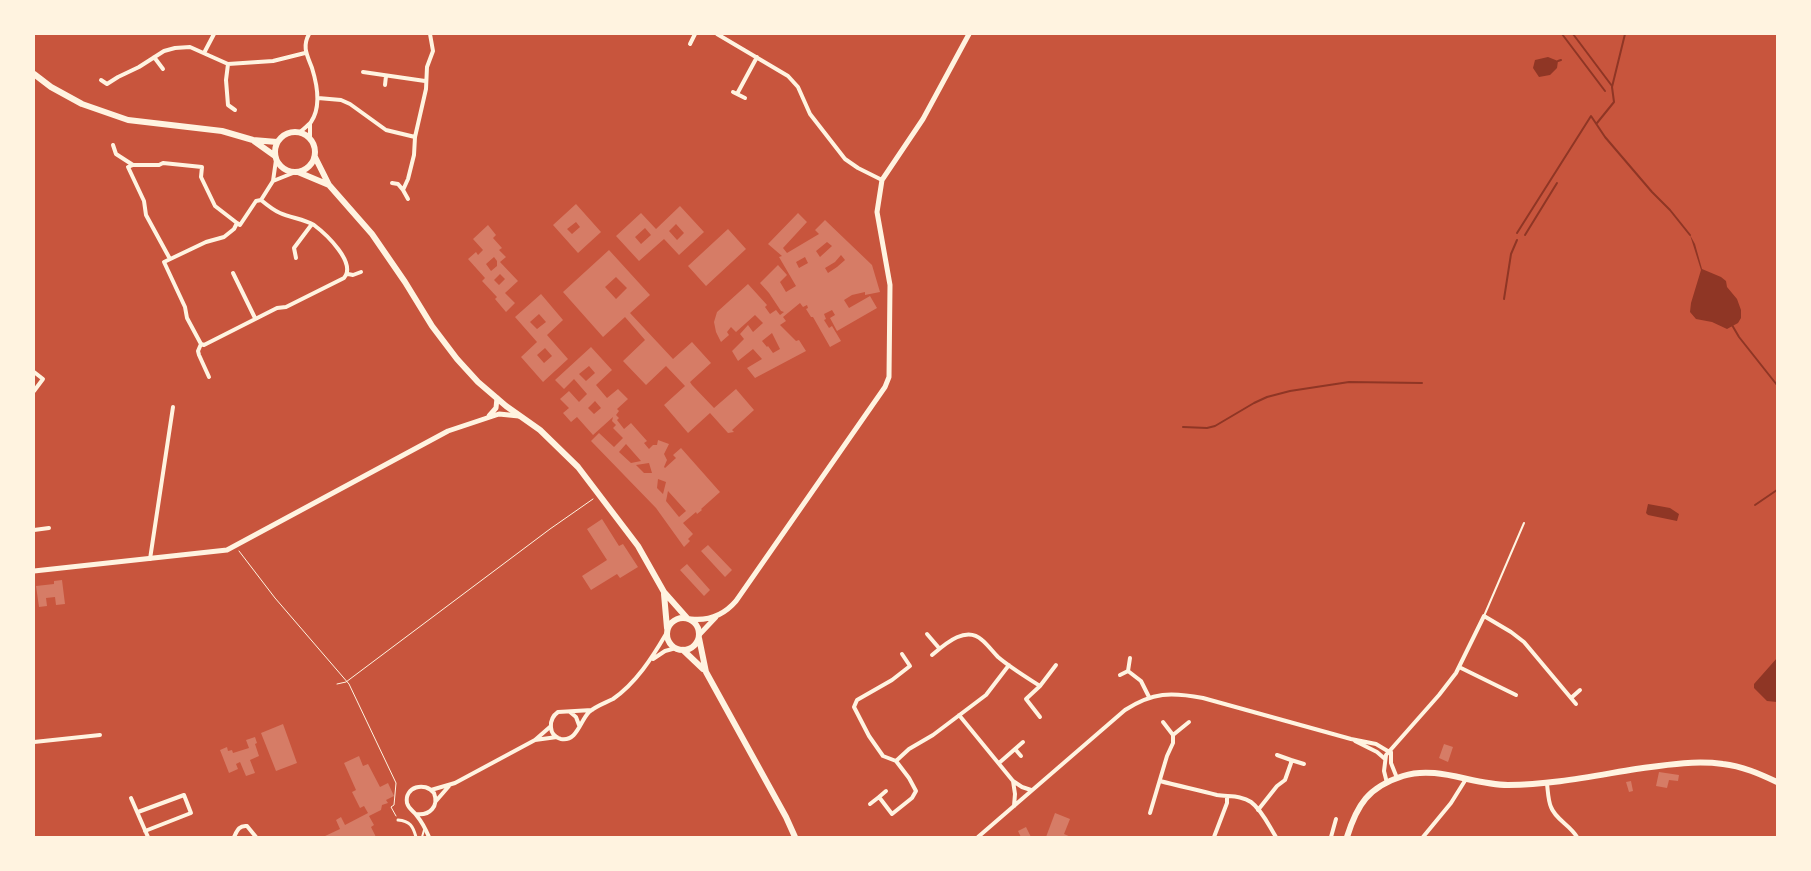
<!DOCTYPE html>
<style>
body{margin:0}
#map{position:relative;width:1811px;height:871px;overflow:hidden;background:#c8553d;font-family:"PT Sans",sans-serif}
canvas{display:block}
.frame{position:absolute;inset:0;border:35px solid #fff3e0;pointer-events:none}
</style>
<div id="map">
<canvas width="1811" height="871"></canvas>
<div class="frame"></div>
</div>
<script>
const g = document.querySelector('canvas').getContext('2d');
g.lineJoin = 'round';
function fill(path, color) { g.fillStyle = color; g.fill(path, 'evenodd'); }
function strokePath(path, color, width, dash) { g.strokeStyle = color; g.lineWidth = width; g.lineCap = dash ? 'butt' : 'round'; g.setLineDash(dash || []); g.stroke(path); }
fill(new Path2D(`
 M1548 57 1558 61 1557 68 1550 75 1539 77 1533 68 1535 60Z
 M1690 235 1695 244 1702 269 1721 277 1726 281 1727 287 1737 299 1741 310V318L1738 323 1727 329 1712 322 1696 319 1690 312 1691 303 1701 270Z
 M1648 504 1670 508 1679 514 1677 521 1648 515 1646 513Z
 M1777 658V702L1767 701 1754 688V684Z`), '#8f3625');
strokePath(new Path2D(`
 M1562 34 1605 91
 M1573 34 1612 86
 M1558 61 1561 60
 M1597 123 1614 102 1612 87 1625 34
 M1517 233 1591 116 1605 137 1652 192 1670 210 1690 235
 M1525 235 1557 183
 M1504 299 1511 254 1517 240
 M1732 325 1739 337 1777 385
 M1183 427 1207 428 1215 426 1254 403 1267 397 1290 391 1349 382 1422 383
 M1755 505 1777 490`), '#8f3625', 2);
fill(new Path2D(`
 M576 204 601 232 578 253 553 225ZM576 222 580 227 572 234 567 229Z
 M680 206 704 232 679 255 664 239 639 261 616 236 641 213 656 229ZM676 224 684 233 677 240 669 231ZM645 228 651 235 641 244 635 237Z
 M798 213 807 222 783 248 787 253 819 234 815 230 825 220 872 265 880 292 865 295V292L852 295 844 300 849 308 870 296 877 308 837 331 830 318 835 315 832 310 824 314 826 319 824 320 829 328 832 326 841 341 830 347 813 317H811L806 309 808 308 807 305 803 307 800 303 783 317 786 321 780 325 796 341 799 340 806 351 755 378 747 368 762 359 753 349 738 361 732 351 744 339 740 334 748 325 753 332 763 323 755 315 736 332 731 327 727 332 729 335 721 342 716 332 714 322 717 312 748 284 767 305 765 307 770 314 776 310 780 315 784 312 781 311 769 293 760 283 778 265 787 275 780 282 786 292 796 286 779 257 782 256 768 244ZM827 242 832 246 820 257 816 251ZM841 255 845 260 837 267 828 273 825 268 835 262ZM805 257 808 263 799 268 796 262ZM772 333 780 349 773 353 768 346 767 347 762 341Z
 M488 225 496 235 493 238 502 248 499 250 506 257 500 262 518 281 505 293 515 303 506 312 495 299 497 297 482 281 485 278 468 259 476 252 478 255 483 250 473 239ZM494 257 497 261V266L491 271 486 264ZM500 274 505 279 499 285 494 280Z
 M728 229 746 249 706 286 688 266Z
 M609 250 650 295 630 313 673 359 692 342 711 363 690 382 692 385 714 408 736 389 754 410 732 430 734 432 728 433 710 413 688 433 664 405 685 386 666 366 646 385 623 361 645 340 625 317 603 337 563 292ZM616 277 627 288 616 299 605 287Z
 M541 294 563 320 547 335 568 359 543 382 521 357 537 342 515 317ZM539 314 546 322 537 329 530 322ZM545 348 552 356 544 363 537 355Z
 M591 347 612 370 596 385 607 398 618 389 628 399 617 409 619 411 616 415 619 418 617 420 624 429 631 423 647 441 644 443 649 449 653 445H657L658 440 669 444 664 454 667 460 664 467 665 468 676 458 673 455 681 448 720 492 701 509 702 510 697 514 696 512 683 523 693 534 688 539 690 541 684 547 656 508 591 441 599 433 614 447 623 438 613 428 616 425 612 421 613 417 593 435 577 417 571 422 563 413 569 408 560 399 569 391 579 402 587 394 574 379 564 389 555 380ZM589 366 595 373 586 381 579 374ZM595 401 601 408 594 414 588 408ZM626 444 641 461 631 463 619 452ZM649 463 652 473H644L636 465ZM658 479 666 482 663 494 657 488ZM668 491 686 511 679 517 666 501Z
 M602 519 619 546 623 544 638 567 620 578 617 574 591 590 582 576 607 560 587 529Z
 M708 545 732 570 725 577 701 551Z
 M687 564 710 590 704 596 680 570Z
 M62 580 65 604 56 605 55 597 46 598 47 606 39 607 36 586 54 584V581Z
 M283 724 297 763 276 771 261 733Z
 M255 737 257 743 255 744 259 756 250 760 255 773 246 776 240 762 236 764 238 769 229 773 220 750 227 747 228 751 232 750 233 753 249 748 246 740Z
 M1444 744 1453 747 1448 762 1439 758Z
 M359 756 363 766 368 764 380 787 388 783 394 796 386 800 388 803 382 805 381 810 369 816 374 825 371 827 376 837H323L340 829 336 820 341 817 345 825 368 813 364 806 360 808 352 792 356 790 344 763Z
 M1659 772 1679 775 1678 781 1669 780 1667 788 1656 786Z
 M1631 781 1633 791 1629 792 1626 782Z
 M1055 813 1070 819 1064 834 1071 837H1046Z
 M1026 827 1031 837H1021L1018 831Z`), '#d67c66');
strokePath(new Path2D(`
 M239 551 275 598 349 684 396 783 394 805 391 807 396 816
 M337 684 346 682 550 529 593 499`), '#fff3e0', 1);
strokePath(new Path2D(`
 M1484 616 1524 523
 M422 837 424 830`), '#fff3e0', 2);
strokePath(new Path2D(`
 M398 820C410 821 413 826 416 837`), '#fff3e0', 3);
strokePath(new Path2D(`
 M717 34 788 76 798 87 810 114 845 159 858 168 882 180
 M690 44 695 34
 M204 53 214 34
 M154 57 163 69
 M228 64 226 80 228 105 235 110
 M363 72 425 81
 M101 80 107 84 118 77 139 67 164 51 175 48 190 47 228 64 273 61 305 53
 M385 85 386 76
 M733 92 745 98
 M737 94 757 57
 M318 98 341 100 350 104 386 130 415 137
 M299 133C303 129 308 126 311 122 322 106 317 84 312 68 307 55 302 47 309 34
 M310 139V124
 M113 145 116 154 133 165
 M273 181 293 173
 M392 183 398 184 403 190 408 179 414 155 415 137 426 89 427 67 433 51 430 34
 M403 190 408 199
 M261 200C267 205 273 210 280 213 291 218 304 219 314 225 326 234 357 263 344 278L286 307 277 308 204 345 201 344 187 318 185 307 164 262 206 242 224 237 234 229 237 223 240 225 256 201 261 200 273 181 276 160
 M296 258 294 248 312 224
 M170 259 146 215 144 201 128 167 133 165H159L163 163 202 167 201 177 215 206 237 223
 M233 273 255 318
 M348 274 353 275 361 272
 M201 344 198 351 199 355 209 377
 M34 372 43 379 34 391
 M34 530 49 528
 M150 559 173 407
 M927 634 939 648
 M932 655C945 644 966 625 982 640 988 645 993 652 998 657 1011 668 1026 677 1040 686L1026 699 1040 717
 M653 659 665 651 676 648
 M1459 667 1516 695
 M1128 671 1141 681 1149 697
 M1120 675 1128 671 1130 658
 M1040 686 1056 665
 M1571 698 1580 690
 M592 710 558 712C548 719 548 736 561 739 577 742 580 721 589 712 596 706 605 703 613 699 636 683 652 658 666 634
 M570 712 576 717 579 725
 M959 715 1013 781 1022 787 1031 790
 M1163 722 1173 735
 M535 740 557 737
 M1355 741 1377 752 1385 759
 M34 742 100 735
 M1015 749 1021 756
 M1391 752V763L1397 778
 M1291 760 1304 764
 M896 761 909 749 933 735 986 695 1009 665
 M999 763 1023 742
 M1013 781 1015 794 1014 806
 M1160 781C1179 786 1198 790 1217 795 1228 797 1241 795 1251 802 1262 810 1269 826 1276 837
 M1387 783 1384 771 1386 755 1439 695 1456 673 1484 616 1511 632 1524 642 1576 704
 M1547 784C1548 791 1548 800 1551 807 1555 819 1570 825 1577 837
 M431 790 455 783 535 740 551 726
 M886 791 879 797 892 814 912 798 916 791 909 778 896 761 883 756 869 736 854 707 857 700 892 680 910 666 902 654
 M131 798 148 837
 M436 801 449 786
 M870 804 879 797
 M1258 810 1277 786 1285 780 1291 763V760L1277 755
 M138 812 184 795 191 813 145 831
 M1150 813 1167 756 1173 743V735L1189 722
 M416 814C430 816 439 806 434 793 425 781 404 787 407 803 409 810 414 811 417 816 422 822 426 830 429 837
 M234 837C237 831 239 825 247 826L256 837
 M978 837 1125 710C1153 692 1171 692 1203 698L1351 739 1376 744 1391 753
 M1214 837 1227 803V796
 M1331 837 1336 819
 M1423 837 1451 803 1466 779`), '#fff3e0', 4);
strokePath(new Path2D(`
 M489 416 496 408 497 398
 M34 571 227 550 448 431 499 414 519 416
 M691 619C709 621 724 615 736 601L885 387 889 377 890 285 877 212 882 180 923 119 969 34
 M699 635 716 617`), '#fff3e0', 5);
strokePath(new Path2D(`
 M34 74 51 87 82 104 128 120 222 131 253 140 277 142
 M275 152a20 20 0 1 1 40 0a20 20 0 1 1-40 0Z
 M254 141 275 156
 M315 157 329 185 372 234 405 282 432 326 457 359 478 382 506 406 540 430 578 467 638 546 664 592 687 618
 M298 172 329 185
 M664 594 667 628
 M667 634a16 16 0 1 1 32 0a16 16 0 1 1-32 0Z
 M699 638 706 672 786 817 795 837
 M683 650 703 669
 M1347 837C1357 805 1368 787 1403 776 1438 765 1472 785 1508 785 1551 785 1593 776 1636 769 1665 765 1694 760 1723 764 1742 766 1760 774 1777 782`), '#fff3e0', 6);
</script>
